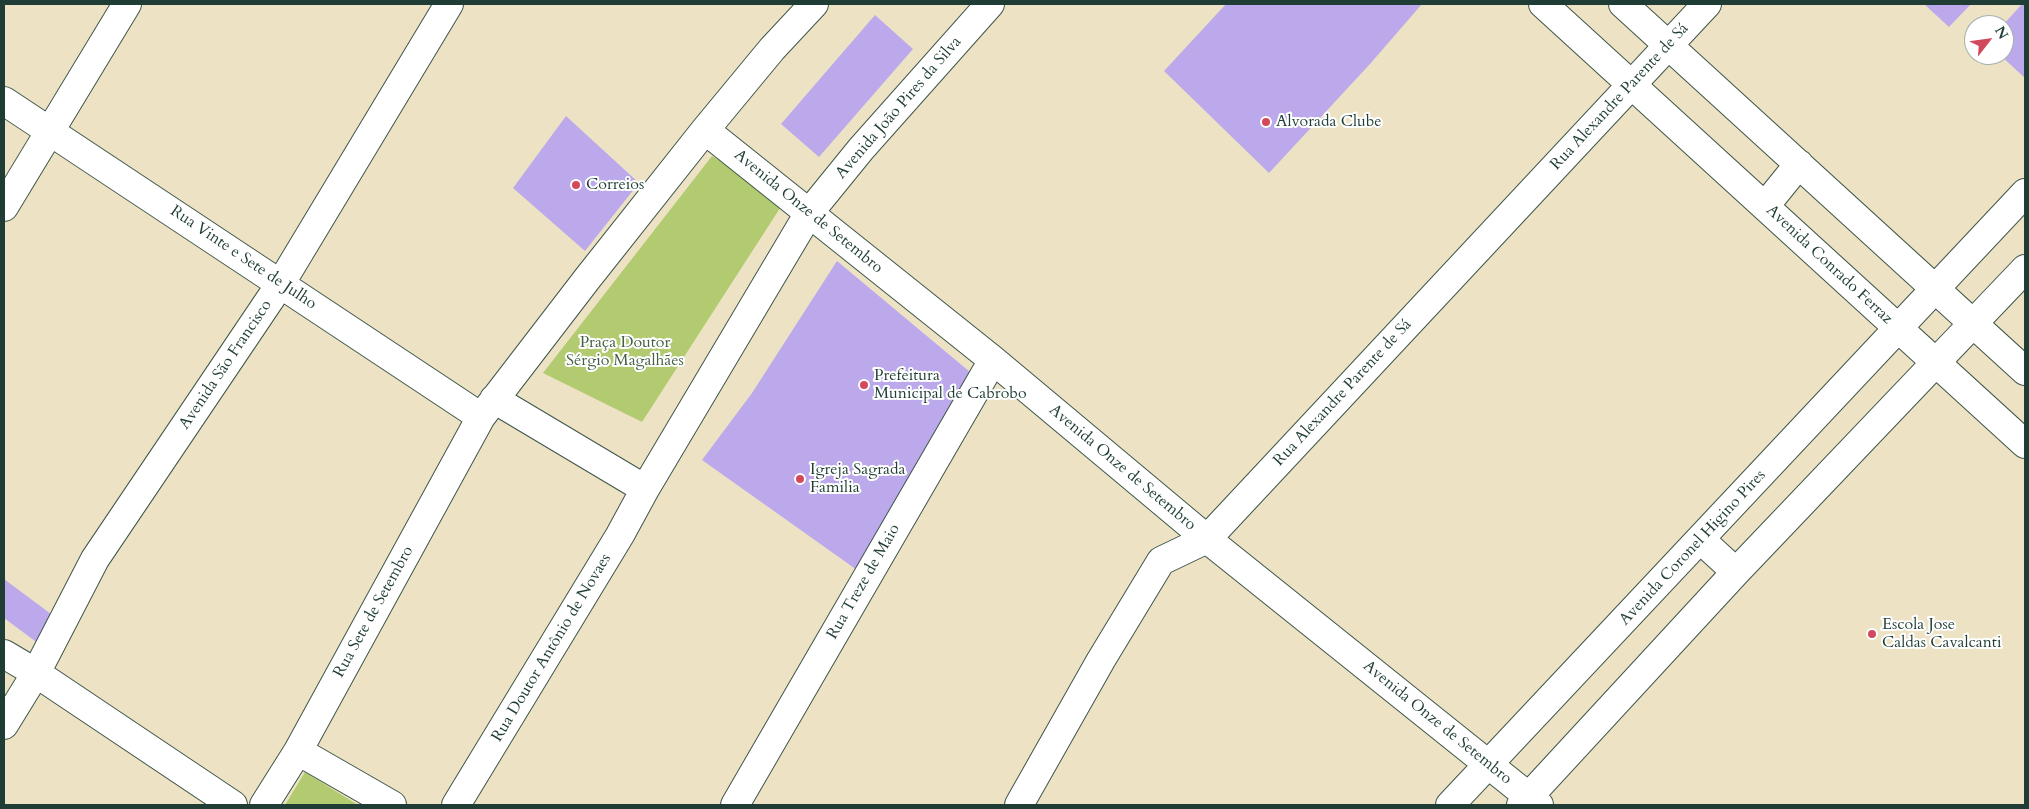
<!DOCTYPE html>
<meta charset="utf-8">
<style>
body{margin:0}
#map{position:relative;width:2029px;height:809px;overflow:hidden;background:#ede3c4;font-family:Cardo,serif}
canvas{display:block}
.frame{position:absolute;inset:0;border:5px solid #1f3d34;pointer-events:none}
.north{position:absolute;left:1964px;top:15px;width:50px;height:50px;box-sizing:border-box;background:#fff;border:1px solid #a5b1ae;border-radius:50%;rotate:60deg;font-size:14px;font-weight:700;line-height:20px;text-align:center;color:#1f3d34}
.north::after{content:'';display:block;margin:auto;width:18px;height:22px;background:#d1495b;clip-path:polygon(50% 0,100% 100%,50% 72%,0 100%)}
</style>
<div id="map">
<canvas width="2029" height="809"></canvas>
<div class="frame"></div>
<div class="north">N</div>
</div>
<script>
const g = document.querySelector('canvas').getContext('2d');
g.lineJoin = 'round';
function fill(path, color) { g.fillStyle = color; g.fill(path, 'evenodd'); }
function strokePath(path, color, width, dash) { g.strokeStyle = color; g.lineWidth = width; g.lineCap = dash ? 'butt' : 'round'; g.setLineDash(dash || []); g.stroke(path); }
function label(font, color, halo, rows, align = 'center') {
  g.font = font + ' Cardo,serif'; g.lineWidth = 4; g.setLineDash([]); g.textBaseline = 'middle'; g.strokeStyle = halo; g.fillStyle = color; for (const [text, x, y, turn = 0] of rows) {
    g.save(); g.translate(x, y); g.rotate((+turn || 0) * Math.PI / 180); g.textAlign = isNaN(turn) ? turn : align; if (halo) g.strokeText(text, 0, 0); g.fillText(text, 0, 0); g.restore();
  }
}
fill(new Path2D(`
 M712 156 784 202 642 422 543 373Z
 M305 772 358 805H285Z`), '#b2cb71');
fill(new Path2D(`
 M1226 4H1422L1370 64 1269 173 1164 71Z
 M1924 4H1971L1949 27Z
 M2022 4H2025V78L2000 55H2004L2003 25Z
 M875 15 913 49 819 157 781 124Z
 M566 116 639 183 585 251 513 188Z
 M837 261 976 377 857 570 702 460 752 393Z
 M4 579 55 617 39 644 4 618Z`), '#bca9ec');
const minor = new Path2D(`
 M1543 4 2025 444
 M1623 4 2025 371
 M4 101 481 417
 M705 130 993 360 1207 539 1539 805
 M1765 206 1799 164
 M4 207 127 4
 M494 399 645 489
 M1701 540 1736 572
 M4 654 36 673 233 805
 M4 725 36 673 95 559 281 283 449 4
 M298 751 392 805
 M264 805 298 751 481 417 587 279 705 130 772 49 814 4
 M456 805 620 535 645 489 809 213 861 149 990 4
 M735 805 993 360
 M1019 805 1101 660 1161 561 1207 539 1707 4
 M1450 805 2025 193
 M1521 805 1736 572 2025 269`);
strokePath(minor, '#3e564a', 30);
strokePath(minor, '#fff', 28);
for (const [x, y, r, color] of [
 [1266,122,5,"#d1495b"],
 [576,185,5,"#d1495b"],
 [864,385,5,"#d1495b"],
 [800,479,5,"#d1495b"],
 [1872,634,5,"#d1495b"]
]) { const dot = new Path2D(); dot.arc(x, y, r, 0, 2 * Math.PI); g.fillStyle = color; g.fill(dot); strokePath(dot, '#fff', 2); }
label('16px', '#1f3d34', '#fff', [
 ["Rua Alexandre Parente de Sá",1620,97,-47],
 ["Avenida João Pires da Silva",899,108,-49],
 ["Avenida Onze de Setembro",808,212,39],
 ["Rua Vinte e Sete de Julho",243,258,34],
 ["Avenida Conrado Ferraz",1829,265,43],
 ["Avenida São Francisco",226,365,-56],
 ["Rua Alexandre Parente de Sá",1343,393,-47],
 ["Avenida Onze de Setembro",1122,468,40],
 ["Avenida Coronel Higino Pires",1693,548,-47],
 ["Rua Treze de Maio",864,582,-60],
 ["Rua Sete de Setembro",374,612,-61],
 ["Rua Doutor Antônio de Novaes",552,648,-59],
 ["Avenida Onze de Setembro",1437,723,39]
]);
label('16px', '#1f3d34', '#fff', [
 ["Alvorada Clube",1276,122],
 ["Correios",586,185],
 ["Prefeitura",874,376],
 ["Municipal de Cabrobo",874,394],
 ["Igreja Sagrada",810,470],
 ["Familia",810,488],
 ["Escola Jose",1882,625],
 ["Caldas Cavalcanti",1882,643]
], 'left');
label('16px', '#446043', '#fff', [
 ["Praça Doutor",625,343],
 ["Sérgio Magalhães",625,361]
]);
</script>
